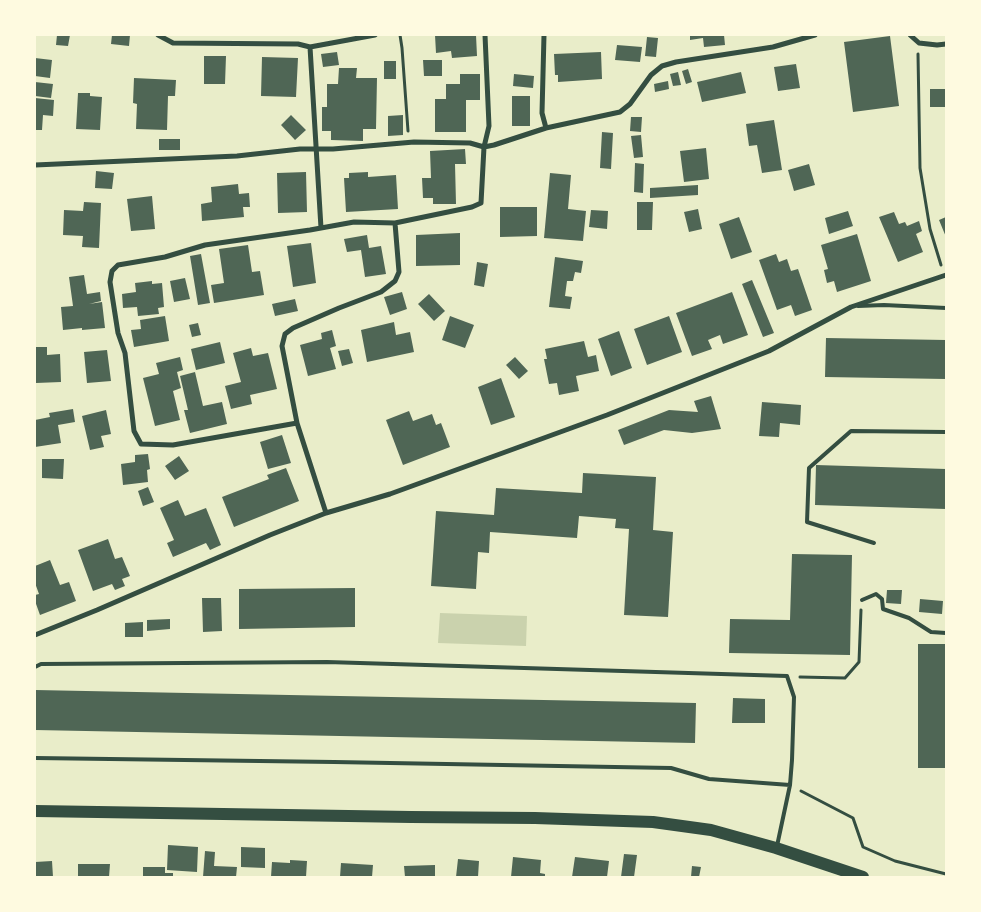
<!DOCTYPE html>
<style>
body{margin:0}
#map{position:relative;width:981px;height:912px;overflow:hidden;background:#e9edc9;font-family:"Nunito Sans",sans-serif}
canvas{display:block}
.frame{position:absolute;inset:0;border:36px solid #fefae0;pointer-events:none}
</style>
<div id="map">
<canvas width="981" height="912"></canvas>
<div class="frame"></div>
</div>
<script>
const g = document.querySelector('canvas').getContext('2d');
g.lineJoin = 'round';
function fill(path, color) { g.fillStyle = color; g.fill(path, 'evenodd'); }
function strokePath(path, color, width, dash) { g.strokeStyle = color; g.lineWidth = width; g.lineCap = dash ? 'butt' : 'round'; g.setLineDash(dash || []); g.stroke(path); }
fill(new Path2D(`
 M440 613 527 616 526 646 438 643Z`), '#cad2ad');
fill(new Path2D(`
 M57 35H70L68 46 56 45Z
 M112 35H130L129 46 111 44Z
 M435 35H476L477 56 452 58 451 51 436 53Z
 M690 35H724L725 45 704 47 703 38 690 40Z
 M890 36 899 106 853 112 844 42Z
 M647 37 658 38 656 57 645 56Z
 M617 45 642 47 640 62 615 60Z
 M337 52 339 65 323 67 321 54Z
 M601 52 602 79 558 82V75H555L554 54Z
 M204 56H226L225 84H204Z
 M262 57 298 58 296 97 261 96Z
 M35 58 52 60 50 78 35 76Z
 M423 60H442V76H424Z
 M384 61H396V79H384Z
 M796 64 800 88 778 91 774 67Z
 M339 68H357L356 78H377L376 129H363V141L331 140V131H322V107H327V84H338Z
 M688 69 692 82 686 84 682 71Z
 M678 72 681 85 673 86 670 74Z
 M741 72 746 93 702 102 697 82Z
 M460 74H480V100H466V132H435V99H446V84H460Z
 M514 74 534 76 533 88 513 86Z
 M134 78 176 80 175 96H168L167 130 136 129 137 104 133 103Z
 M668 81 669 89 655 92 654 84Z
 M35 82 53 84 51 98 35 96Z
 M930 89H946V107H930Z
 M78 93H90V96L102 97 100 130 76 129Z
 M512 96H530V126H512Z
 M35 98 54 100 53 116 43 115 42 130H35Z
 M291 115 306 130 295 140 281 125Z
 M403 115V135L388 136V116Z
 M631 117H642L641 132 630 131Z
 M774 120 782 170 762 173 757 145 749 146 746 124Z
 M602 132 613 133 611 169 600 168Z
 M641 135 643 157 634 158 631 136Z
 M159 139H180V150H159Z
 M706 148 709 179 684 182 680 151Z
 M465 149 466 164H455L456 204H433V198H423L422 178H431L430 151Z
 M635 163 644 164 643 193 634 192Z
 M809 164 815 185 794 191 788 170Z
 M96 171 114 173 112 189 95 188Z
 M306 172 307 212 278 213 277 173Z
 M368 172V177L396 175 398 209 346 212 344 178H349V173Z
 M550 173 571 175 568 209 586 211 583 241 544 238Z
 M238 184 239 194 249 193 250 207H243L244 217 202 221 201 204 212 202 211 187Z
 M698 185V195L650 198V188Z
 M152 196 155 229 131 231 127 199Z
 M84 202 101 203 99 248 82 247 83 236 63 235 64 210 83 211Z
 M637 202H653L652 230H637Z
 M500 207H537V236L500 237Z
 M698 209 702 229 689 232 684 212Z
 M591 210 608 211 607 229 589 227Z
 M848 211 853 226 829 234 825 218Z
 M894 212 899 224 905 222 907 226 919 221 922 231 916 234 923 252 898 262 879 217Z
 M739 217 752 252 731 259 719 224Z
 M946 217V237L939 220Z
 M460 233V265L416 266V235Z
 M857 234 871 281 837 292 834 281 827 283 824 270 828 269 821 245Z
 M367 235 369 248 381 246 386 274 365 277 361 250 347 252 344 239Z
 M311 243 316 283 293 287 287 246Z
 M248 245 252 272 260 271 264 295 214 303 211 285 224 283 219 249Z
 M201 254 210 303 198 305 190 256Z
 M776 254 779 262 787 259 791 271 798 269 812 310 795 316 791 305 777 310 759 260Z
 M555 257 583 261 581 273 575 272 573 281H567L565 296 572 297 570 309 549 307Z
 M477 262 488 264 484 287 474 285Z
 M84 275 87 294 100 292 101 301 89 304 102 302 105 328 82 330V328L63 330 61 307 73 306 69 277Z
 M185 278 190 299 174 302 170 281Z
 M752 280 774 333 763 337 742 284Z
 M152 281V284L162 283 164 307 158 308 159 314 138 316 137 307 123 308 122 294 136 292 135 283Z
 M402 292 407 309 390 315 384 297Z
 M732 292 748 335 723 344 720 335 708 340 712 349 692 356 676 313Z
 M429 294 445 311 434 321 418 304Z
 M295 299 298 311 275 316 272 304Z
 M165 316 169 341 134 347 131 330 141 329 140 320Z
 M450 316 474 325 465 348 442 340Z
 M669 316 682 352 647 365 634 329Z
 M394 322 396 335 410 332 414 352 367 362 361 330Z
 M198 323 201 335 192 337 189 325Z
 M332 330 336 346 330 348 336 369 308 376 300 345 322 339 321 333Z
 M619 331 632 368 611 376 598 339Z
 M826 338 946 340V379L825 377Z
 M584 341 588 357 596 355 599 371 576 376 579 391 559 395 557 383 549 384 544 359H547L545 349Z
 M220 342 225 363 196 370 191 349Z
 M35 347H47V355L60 354 61 382 36 383Z
 M251 348 253 356 268 353 277 389 250 395 252 404 231 409 225 386 241 382 233 353Z
 M349 349 353 363 342 366 338 351Z
 M107 350 111 381 87 383 84 352Z
 M180 357 183 370 177 372 181 388 173 391 180 420 155 426 143 378 159 374 156 363Z
 M515 357 528 371 519 379 506 365Z
 M195 372 203 406 222 402 227 424 190 433 184 410H188L180 376Z
 M501 378 515 417 491 425 478 387Z
 M711 396 721 429 692 433 664 430 624 445 618 430 669 410 698 412 694 401Z
 M762 402 801 405 800 425 780 423 779 437 759 436Z
 M73 409 75 422 58 425 61 443 35 447V420L50 417 49 413Z
 M106 410 111 434 101 436 104 447 90 450 82 416Z
 M409 411 413 421 432 414 436 425 441 423 450 447 403 465 386 420Z
 M282 435 291 463 268 469 260 442Z
 M148 454 150 469 147 470 148 482 123 485 121 464 135 462V455Z
 M179 456 189 471 175 480 165 466Z
 M42 459H64L63 479 42 478Z
 M816 465 946 469V509L815 505Z
 M286 468 299 501 234 527 222 497 269 479 267 475Z
 M583 473 656 477 653 530 673 532 668 617 624 615 629 529 615 528 616 519 579 516 577 538 490 532 489 553 478 552 476 589 431 586 436 511 494 515 496 488 582 493Z
 M148 487 154 502 143 506 138 491Z
 M178 500 185 516 206 508 221 545 210 550 206 543 173 557 167 543 174 540 160 508Z
 M108 539 115 559 122 557 130 576 122 579 125 586 115 590 112 584 93 591 78 550Z
 M792 554 852 555 850 655 729 653 730 619 790 620Z
 M50 560 60 585 69 582 76 601 40 615 35 601V595L39 594 35 583V566Z
 M355 588V627L239 629V589Z
 M887 590H902L901 604 886 603Z
 M202 598H221L222 631 203 632Z
 M920 599 943 601 942 614 919 612Z
 M170 619V629L147 631V620Z
 M143 622V637H125V623Z
 M918 644H946V768H918Z
 M35 690 696 703 695 743 35 730Z
 M733 698 765 699V723H732Z
 M168 845 198 847 197 872 167 870Z
 M241 847 265 848V868L241 867Z
 M205 851 215 852 214 866 237 867 236 877H203Z
 M624 854 637 855 634 877H621Z
 M513 857 541 860 540 873 545 874V877H511Z
 M575 857 609 861 607 877H572Z
 M458 859 479 861 478 877H456Z
 M290 860 307 861 306 877H271L272 862 290 863Z
 M52 861 53 877H35V862Z
 M341 863 373 865 372 877H340Z
 M78 864H110L109 877H78Z
 M435 865V877H405L404 866Z
 M692 866 701 867 699 877H691Z
 M143 867H165V873H173V877H143Z`), '#4f6655');
strokePath(new Path2D(`
 M400 35 402 48 408 131
 M918 54 920 168 930 229 941 265
 M800 677 845 678 859 662 861 610
 M801 791 853 818 863 847 895 861 946 874`), '#344e41', 3);
strokePath(new Path2D(`
 M858 306 884 305 946 308
 M874 543 807 522 809 468 851 431 946 432
 M862 600 876 594 882 599 883 609 909 618 931 632 946 633
 M35 667 41 664 327 662 787 676 794 697 792 760 790 785 777 846
 M35 758 334 762 671 768 709 779 790 785`), '#344e41', 4);
strokePath(new Path2D(`
 M158 35 173 43 298 44 310 47 375 35
 M544 35 542 113 546 128
 M910 35 919 43 937 45 946 44
 M310 47 321 228
 M35 165 237 156 300 149H333L414 142 470 143 484 147 494 145 546 128 620 112 630 104 651 75 662 66 676 62 773 47 815 35
 M297 423 173 445 141 444 134 431 125 353 118 333 110 282 112 271 118 265 165 257 205 245 310 230 354 222 395 223 472 207 481 203 484 147 489 126 485 35
 M326 513 297 423 282 346 285 334 293 328 339 308 381 292 395 281 399 272 395 223
 M35 635 97 610 270 535 326 513 390 494 607 415 769 351 851 307 946 275`), '#344e41', 5);
strokePath(new Path2D(`
 M35 811 411 817 535 818 653 822 711 830 776 848 863 877`), '#344e41', 12);
</script>
